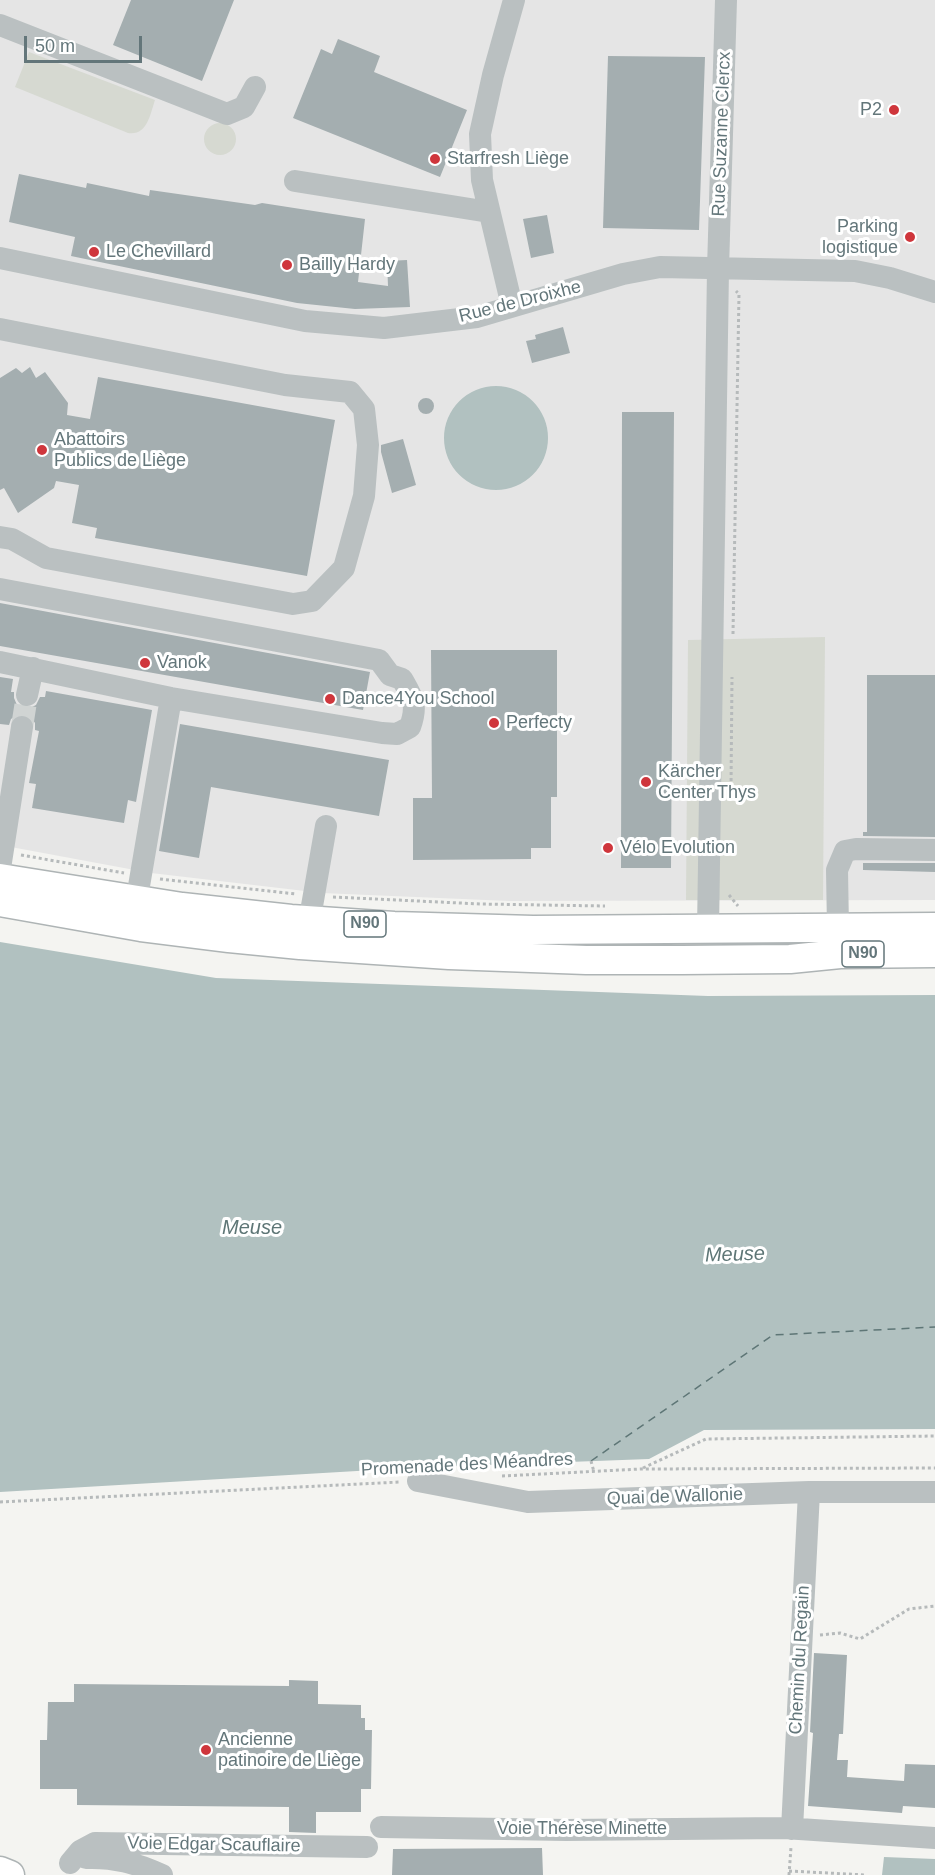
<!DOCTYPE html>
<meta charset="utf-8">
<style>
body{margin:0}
#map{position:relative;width:935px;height:1875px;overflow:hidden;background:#f4f4f1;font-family:Arial,sans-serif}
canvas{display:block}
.scale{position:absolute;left:24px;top:36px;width:118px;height:27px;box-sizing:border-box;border:3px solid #63767a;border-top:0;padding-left:8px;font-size:18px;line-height:21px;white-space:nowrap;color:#63767a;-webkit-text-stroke:4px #fff;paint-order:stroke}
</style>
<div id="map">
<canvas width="935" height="1875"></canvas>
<div class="scale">50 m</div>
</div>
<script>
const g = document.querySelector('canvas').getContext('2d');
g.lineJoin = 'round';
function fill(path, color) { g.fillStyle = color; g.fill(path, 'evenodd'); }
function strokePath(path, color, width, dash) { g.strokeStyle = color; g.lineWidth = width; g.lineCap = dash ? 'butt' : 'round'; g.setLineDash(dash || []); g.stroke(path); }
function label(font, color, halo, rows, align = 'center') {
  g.font = font + ' Arial,sans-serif'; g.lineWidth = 6; g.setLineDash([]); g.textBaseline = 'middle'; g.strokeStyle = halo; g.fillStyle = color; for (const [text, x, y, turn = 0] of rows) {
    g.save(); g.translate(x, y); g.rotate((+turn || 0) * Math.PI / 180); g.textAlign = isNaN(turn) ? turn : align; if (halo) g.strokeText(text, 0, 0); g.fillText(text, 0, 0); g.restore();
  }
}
fill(new Path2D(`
 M0 0H935V900L509 901 322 893 151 873 0 845Z`), '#e5e5e5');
fill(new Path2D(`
 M29 52 155 100C150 115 147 136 128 133L15 87Z
 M204 139a16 16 0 1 1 32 0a16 16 0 1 1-32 0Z
 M825 637 823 900H686L688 640Z`), '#d6d9d1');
fill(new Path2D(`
 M444 438a52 52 0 1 1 104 0a52 52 0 1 1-104 0Z
 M0 942 216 978 708 996 935 995V1429L704 1430 649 1459 408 1468 0 1492Z
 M884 1857 935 1859V1875H882Z`), '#b1c1c0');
strokePath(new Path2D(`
 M591 1461 773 1335 935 1327`), '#5e7676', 1.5, [8, 6]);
fill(new Path2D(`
 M131 0H234L202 81 113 45Z
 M338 39 380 56 374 72 467 110 440 177 293 118 321 49 332 54Z
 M608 56 705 57 699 230 603 228Z
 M19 174 86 188 87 183 149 196 150 190 255 205 262 203 365 219 358 282 388 286 387 261 407 260 410 307 355 309 297 303 71 256 75 237 9 222Z
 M547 215 554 253 531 258 523 219Z
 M563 327 570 353 532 363 526 341 536 339 535 335Z
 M30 367 36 378 45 372 68 403 67 415 90 419 98 377 335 420 307 576 95 538 97 528 72 523 79 485 56 481 54 488 18 513 4 488 0 490V378L16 368 22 373Z
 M418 406a8 8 0 1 1 16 0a8 8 0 1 1-16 0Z
 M622 412H674L671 868H621Z
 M403 439 416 485 392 493 381 452V445Z
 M0 603 370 672 363 710 0 646Z
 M431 650H557V797H551V848H531V859L413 860V798H432Z
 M867 675H935V837L863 836V832H867Z
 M0 677 13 679 11 692H14V698L17 705 25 708H30L36 705 40 697H45L46 691 152 710 136 802 128 800 124 823 32 808 36 784 29 783 39 731 35 730V723L31 717 25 714 17 715 11 719 9 725 0 724Z
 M180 724 389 760 379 816 211 787 199 858 159 851Z
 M863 863H935V872L863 870Z
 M814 1653 847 1655 843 1734H839L837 1760H848L847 1777 904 1781 905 1764 935 1765V1808L903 1806 902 1813 808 1806 813 1733 810 1732Z
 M289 1680 318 1681V1704L361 1705V1718H365V1730H372L371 1789H361V1812H316V1833L289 1832V1807L77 1805V1789H40V1740H47L48 1702H74V1684L289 1686Z
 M542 1848 543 1875H392L393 1849Z`), '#a4aeb0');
strokePath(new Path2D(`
 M22 727 27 695`), '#d0d4d3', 22, [22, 11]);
const major = new Path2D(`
 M0 878 182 907 291 919 394 926 533 930 935 927
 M0 902 141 927 229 938 300 945 449 955 586 960H682L790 959 840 954 935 953
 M0 1871 10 1875`);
strokePath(major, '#aeb4b5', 31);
strokePath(new Path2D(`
 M733 634 739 294 736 291
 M731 787 732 677
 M21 855 124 873
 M160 879 296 894
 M729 895 738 906
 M333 897 481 904 605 906
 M591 1461 594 1472
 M643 1468 706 1439 935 1436
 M502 1476 641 1469 935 1468
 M0 1502 400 1482
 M820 1635 840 1633 860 1639 909 1609 935 1606
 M789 1871 866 1875
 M789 1875 791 1847`), '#b6babb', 3, [3, 3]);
strokePath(new Path2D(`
 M0 25 227 114 244 107 255 87
 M295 181 489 212
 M0 258 305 321 384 328 477 317 623 274 660 267 855 271 890 278 935 292
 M512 306 482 180 480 134 493 75 514 0
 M0 329 285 385 350 392 364 409 368 445 364 496 344 568 312 601 293 604 46 558 12 539 0 537
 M0 589 379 660 390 675 402 679C413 698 418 705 410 727L397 734 382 733 171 698 0 662
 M27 695 33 668
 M1 862 22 727
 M139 886 171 698
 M312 906 326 826
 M838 928 837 870 845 851 856 849 935 850
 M708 929 718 269 726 0
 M418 1481 528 1502 809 1492H935
 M381 1827 566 1830 784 1828 935 1838
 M792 1829 809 1492
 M86 1858C114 1857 136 1863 162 1875
 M70 1863 80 1851 95 1843 367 1847`), '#bac0c1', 22);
strokePath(major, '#fff', 28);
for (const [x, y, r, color] of [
 [894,110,6,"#cf363c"],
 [435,159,6,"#cf363c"],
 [910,237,6,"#cf363c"],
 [94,252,6,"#cf363c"],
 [287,265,6,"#cf363c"],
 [42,450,6,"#cf363c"],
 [145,663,6,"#cf363c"],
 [330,699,6,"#cf363c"],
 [494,723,6,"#cf363c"],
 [646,782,6,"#cf363c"],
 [608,848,6,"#cf363c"],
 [206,1750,6,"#cf363c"]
]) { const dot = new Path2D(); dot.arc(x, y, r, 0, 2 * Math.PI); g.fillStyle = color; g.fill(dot); strokePath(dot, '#fff', 2); }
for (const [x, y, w] of [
 [365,924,42],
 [863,954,42]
]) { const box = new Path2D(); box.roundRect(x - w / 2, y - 13, w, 26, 4.5); g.fillStyle = '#fff'; g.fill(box); strokePath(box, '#63767a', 1.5); }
label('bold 16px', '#63767a', null, [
 ["N90",365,924],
 ["N90",863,954]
]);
label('18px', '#63767a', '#fff', [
 ["P2",882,110,"right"],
 ["Starfresh Liège",447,159],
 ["Parking",898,227,"right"],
 ["logistique",898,248,"right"],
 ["Le Chevillard",106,252],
 ["Bailly Hardy",299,265],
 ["Abattoirs",54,440],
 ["Publics de Liège",54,461],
 ["Vanok",157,663],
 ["Dance4You School",342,699],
 ["Perfecty",506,723],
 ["Kärcher",658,772],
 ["Center Thys",658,793],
 ["Vélo Evolution",620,848],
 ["Ancienne",218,1740],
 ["patinoire de Liège",218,1761]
], 'left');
label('18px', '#63767a', '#fff', [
 ["Rue Suzanne Clercx",722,134,-88],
 ["Rue de Droixhe",520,302,-14],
 ["Promenade des Méandres",467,1465,-3],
 ["Quai de Wallonie",675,1497,-2],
 ["Chemin du Regain",800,1660,-87],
 ["Voie Thérèse Minette",582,1829],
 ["Voie Edgar Scauflaire",214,1845,1]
]);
label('italic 20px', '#5e7676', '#fff', [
 ["Meuse",252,1228],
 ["Meuse",735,1255,-2]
]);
</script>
